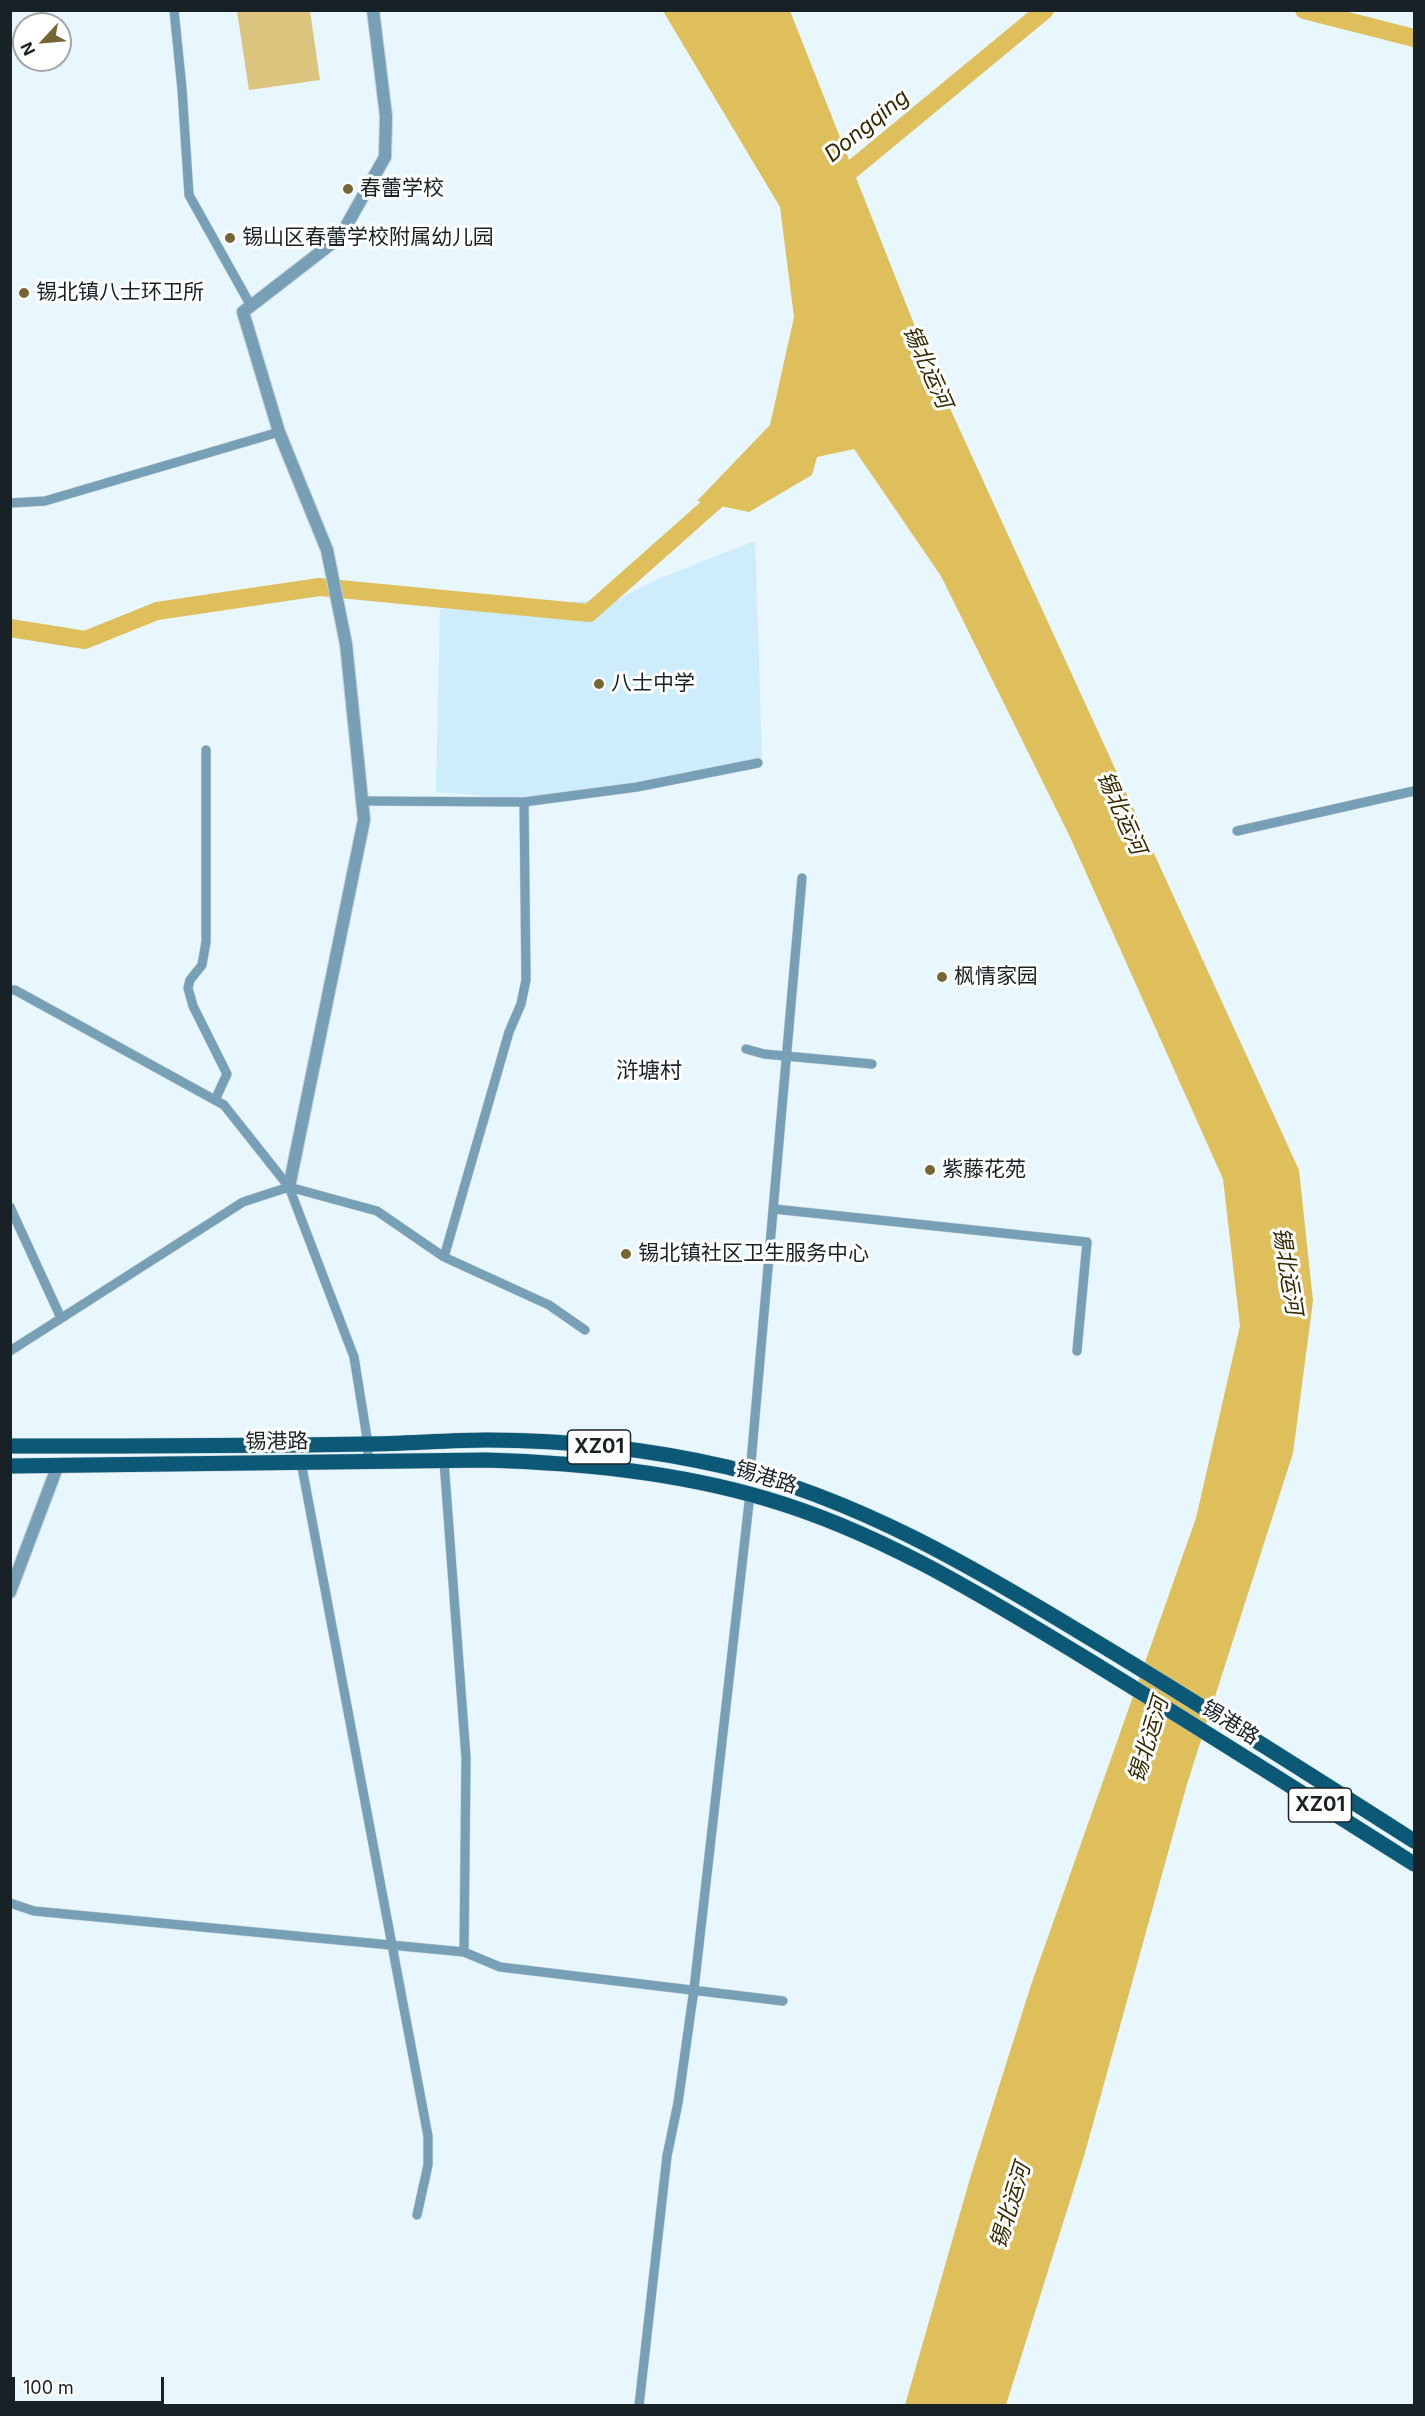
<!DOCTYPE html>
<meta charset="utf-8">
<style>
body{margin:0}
#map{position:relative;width:1425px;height:2416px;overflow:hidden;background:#e8f6fd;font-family:Inter,sans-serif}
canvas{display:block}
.frame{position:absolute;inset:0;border:12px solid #182125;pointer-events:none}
.north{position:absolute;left:12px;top:12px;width:60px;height:60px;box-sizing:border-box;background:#fff;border:2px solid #a3a6a8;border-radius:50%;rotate:244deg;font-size:16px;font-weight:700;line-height:24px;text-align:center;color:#182125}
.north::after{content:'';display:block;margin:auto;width:21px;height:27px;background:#766634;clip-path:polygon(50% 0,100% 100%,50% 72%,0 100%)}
.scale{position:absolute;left:12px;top:2377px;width:152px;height:27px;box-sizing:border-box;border:3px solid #182125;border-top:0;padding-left:8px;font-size:18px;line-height:21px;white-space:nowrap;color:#182125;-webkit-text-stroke:4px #fff;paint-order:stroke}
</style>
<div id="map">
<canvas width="1425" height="2416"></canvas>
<div class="frame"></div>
<div class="north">N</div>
<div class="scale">100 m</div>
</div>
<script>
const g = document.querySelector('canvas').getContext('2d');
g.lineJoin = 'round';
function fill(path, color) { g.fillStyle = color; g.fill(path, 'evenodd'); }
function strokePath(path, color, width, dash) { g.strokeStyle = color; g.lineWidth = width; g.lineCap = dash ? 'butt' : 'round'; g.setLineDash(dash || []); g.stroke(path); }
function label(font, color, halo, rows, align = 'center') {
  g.font = font + ' Inter,"Noto Sans SC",sans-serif'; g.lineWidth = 6; g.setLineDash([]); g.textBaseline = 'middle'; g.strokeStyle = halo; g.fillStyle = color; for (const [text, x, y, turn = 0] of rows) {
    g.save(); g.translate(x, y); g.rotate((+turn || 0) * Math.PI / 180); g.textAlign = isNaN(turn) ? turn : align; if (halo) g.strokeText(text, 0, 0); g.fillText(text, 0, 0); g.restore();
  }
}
fill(new Path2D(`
 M755 541 762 759 576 794 508 798 436 792 440 609 619 599 660 578Z`), '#cdecfc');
fill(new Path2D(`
 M237 11H310L320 80 249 90Z`), '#dbc47e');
fill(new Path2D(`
 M663 11H790L931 367 1299 1170 1313 1301 1293 1453 1187 1784 1084 2156 1006 2405H905L971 2175 1031 1985 1196 1518 1240 1326 1223 1179 1070 837 941 576 854 449 817 457 812 475 749 512 697 501 770 425 794 317 780 207Z`), '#debf5c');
strokePath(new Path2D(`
 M1304 10 1414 38
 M833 185 1045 10
 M10 628 85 640 157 611 319 587 589 613 730 488`), '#debf5c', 18);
const minor = new Path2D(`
 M174 10 182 89 189 195 251 306
 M10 503 45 501 279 432
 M206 750V942L202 965 190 980 188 988 193 1006 227 1074 215 1100
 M361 801 524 802 637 787 758 763
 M1237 831 1414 791
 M10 990H15L224 1105 289 1187 354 1357 368 1444V1462
 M746 1049 764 1054 872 1064
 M10 1207 61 1318
 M774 1209 1087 1242 1077 1351
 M444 1257 509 1032 521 1004 526 980 524 802
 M10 1351 243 1202 289 1187 377 1211 444 1257 549 1305 585 1330
 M444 1461 466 1758 464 1952
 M301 1462 428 2136V2165L417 2215
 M750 1474 802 878
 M10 1903 34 1911 464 1952 500 1967 783 2001
 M639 2406 667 2156 678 2103 694 1989 750 1494`);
const tertiary = new Path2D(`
 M289 1187 364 820 346 644 327 550 279 432 243 312 340 237 385 157 386 116 373 10
 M10 1592 58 1465`);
const primary = new Path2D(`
 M10 1446C129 1446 247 1446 366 1444 406 1444 446 1440 487 1440 567 1440 649 1449 727 1467 858 1499 973 1567 1088 1637 1198 1703 1306 1772 1414 1841
 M10 1466 486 1460C581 1463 676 1472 767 1499 879 1532 978 1593 1077 1653 1190 1722 1302 1793 1414 1864`);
strokePath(minor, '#c3d0d6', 10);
strokePath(tertiary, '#c3d0d6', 14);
strokePath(primary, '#c3d0d6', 16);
strokePath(minor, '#77a0b6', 9);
strokePath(tertiary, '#77a0b6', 12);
strokePath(primary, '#0c5977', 15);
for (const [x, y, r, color] of [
 [348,189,6,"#766634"],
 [230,238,6,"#766634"],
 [24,293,6,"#766634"],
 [599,684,6,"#766634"],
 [942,977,6,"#766634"],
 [930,1170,6,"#766634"],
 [626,1254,6,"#766634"]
]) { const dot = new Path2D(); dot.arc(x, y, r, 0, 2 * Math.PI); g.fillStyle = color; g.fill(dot); strokePath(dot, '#fff', 2); }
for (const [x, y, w] of [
 [599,1447,63],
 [1320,1805,63]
]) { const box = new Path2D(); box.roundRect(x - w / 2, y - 17, w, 34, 4.5); g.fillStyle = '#fff'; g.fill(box); strokePath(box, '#182125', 1.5); }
label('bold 20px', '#182125', null, [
 ["XZ01",599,1447],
 ["XZ01",1320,1805]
]);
label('21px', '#182125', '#fff', [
 ["春蕾学校",360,189],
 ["锡山区春蕾学校附属幼儿园",242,238],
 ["锡北镇八士环卫所",36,293],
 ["八士中学",611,684],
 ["枫情家园",954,977],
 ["紫藤花苑",942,1170],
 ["锡北镇社区卫生服务中心",638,1254]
], 'left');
label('21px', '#182125', '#fff', [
 ["锡港路",277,1442,-1],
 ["锡港路",766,1478,17],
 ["锡港路",1230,1723,32]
]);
label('italic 22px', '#352900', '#fff', [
 ["Dongqing",867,126,-39],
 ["锡北运河",927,367,66],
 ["锡北运河",1121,813,66],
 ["锡北运河",1287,1271,81],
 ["锡北运河",1149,1740,-73],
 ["锡北运河",1011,2206,-73]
]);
label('22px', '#182125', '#fff', [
 ["浒塘村",649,1071]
]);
</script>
